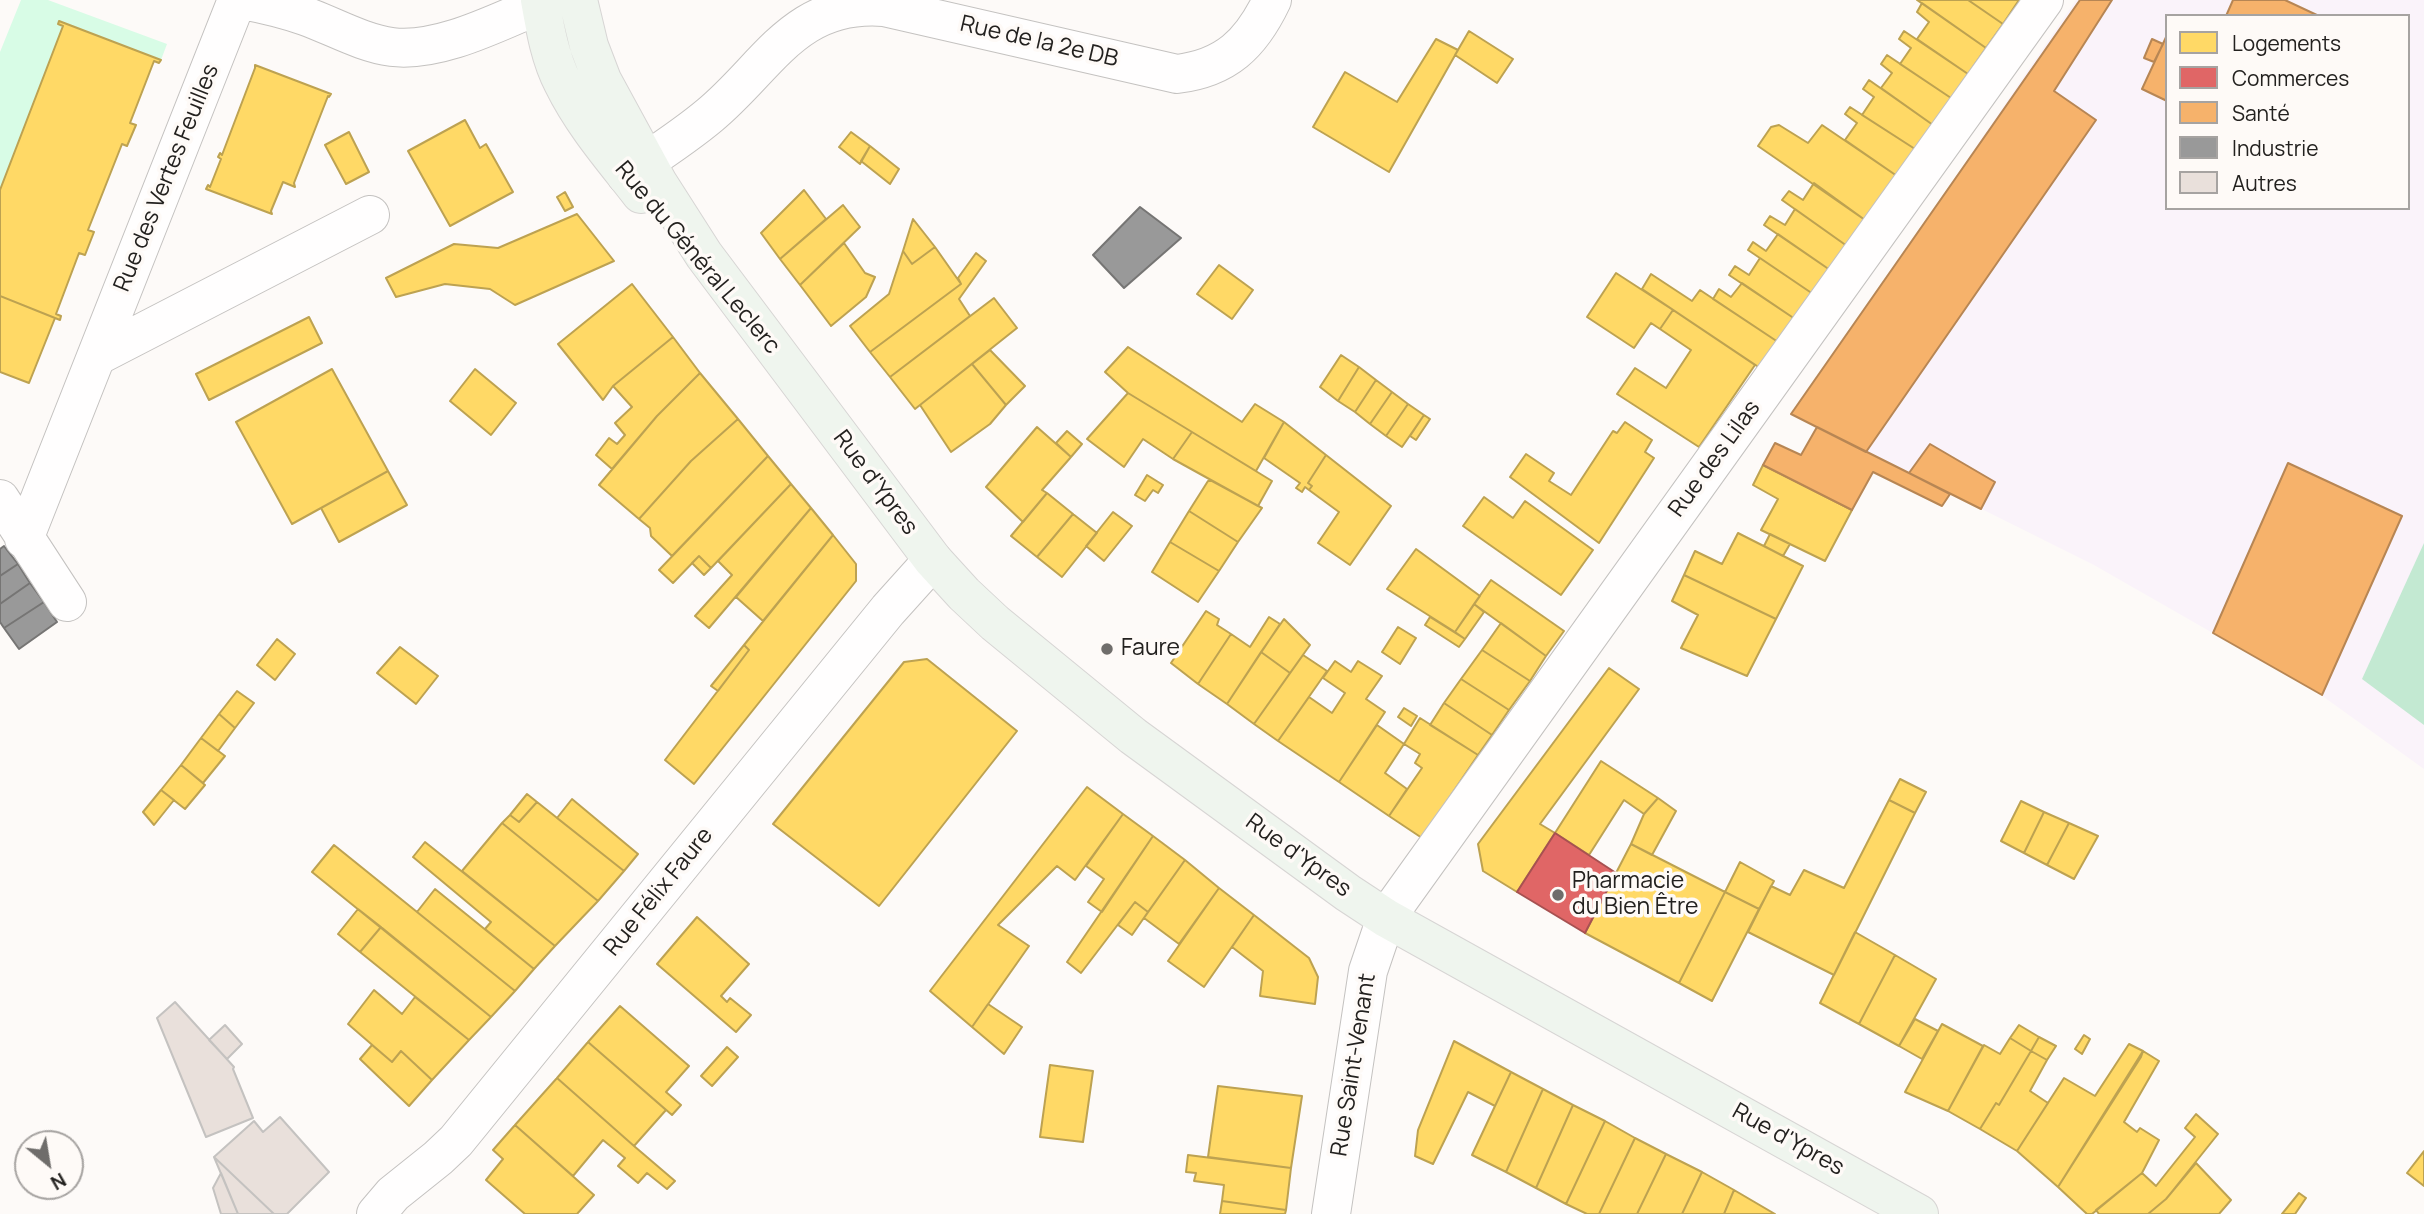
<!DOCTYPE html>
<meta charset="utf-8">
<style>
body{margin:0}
#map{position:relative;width:2424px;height:1214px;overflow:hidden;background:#fdfaf8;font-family:Manrope,sans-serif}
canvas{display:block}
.legend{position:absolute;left:2165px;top:14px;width:245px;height:196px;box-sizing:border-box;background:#fefaf7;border:2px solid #a6a3a1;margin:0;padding:9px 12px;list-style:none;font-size:21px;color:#23211f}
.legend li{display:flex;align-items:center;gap:14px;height:35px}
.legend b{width:35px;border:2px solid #a6a3a1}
.north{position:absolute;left:14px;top:1130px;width:70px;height:70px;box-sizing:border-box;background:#fefaf7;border:2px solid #a6a3a1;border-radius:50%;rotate:150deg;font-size:19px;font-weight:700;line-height:28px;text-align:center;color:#23211f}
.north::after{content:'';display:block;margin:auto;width:24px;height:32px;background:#6f6d6b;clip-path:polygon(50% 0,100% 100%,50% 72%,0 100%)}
</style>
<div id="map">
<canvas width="2424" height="1214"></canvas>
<ul class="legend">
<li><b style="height:19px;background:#ffd966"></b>Logements</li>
<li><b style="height:19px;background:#e06666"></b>Commerces</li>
<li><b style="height:19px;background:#f6b26b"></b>Santé</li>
<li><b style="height:19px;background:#999"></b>Industrie</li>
<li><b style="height:19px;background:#e9e0db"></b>Autres</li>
</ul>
<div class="north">N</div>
</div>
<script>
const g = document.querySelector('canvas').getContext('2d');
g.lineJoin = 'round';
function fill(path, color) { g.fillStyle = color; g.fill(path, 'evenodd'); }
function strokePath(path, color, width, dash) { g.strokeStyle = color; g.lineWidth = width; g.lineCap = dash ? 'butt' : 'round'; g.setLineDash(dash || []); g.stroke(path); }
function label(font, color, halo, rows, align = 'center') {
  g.font = font + ' Manrope,sans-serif'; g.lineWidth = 7; g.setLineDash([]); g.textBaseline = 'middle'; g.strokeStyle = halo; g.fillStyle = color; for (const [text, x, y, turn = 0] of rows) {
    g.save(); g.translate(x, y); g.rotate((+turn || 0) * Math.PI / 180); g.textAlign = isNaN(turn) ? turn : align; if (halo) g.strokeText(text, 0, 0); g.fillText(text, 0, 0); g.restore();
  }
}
fill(new Path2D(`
 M2076 0H2424V769L2321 695 2094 565 1793 415ZM2167 16H2408V208H2167Z`), '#faf3fa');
fill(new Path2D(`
 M21 0H48L167 44 161 60 59 21 58 24 63 26 0 190V52Z`), '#d8fce6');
fill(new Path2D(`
 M2424 543V725L2362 679Z`), '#c3e9d2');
const homes = new Path2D(`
 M1917 0H1968L2003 24 1986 48Z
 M1968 0H2019L2003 24Z
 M1922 3 1986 48 1968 74 1917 39 1929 22 1917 12Z
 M59 21 161 60 159 63 154 61 130 123 136 125 127 146 122 144 88 230 94 232 85 255 79 253 56 314 61 316 60 320 0 296V190L63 26 58 24Z
 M1469 31 1513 59 1497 83 1455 55Z
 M1904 31 1968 74 1951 98 1900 64 1911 48 1899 39Z
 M1436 39 1458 50 1389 172 1313 127 1345 72 1397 102Z
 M1887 55 1951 98 1933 125 1881 88 1892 73 1881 64Z
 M255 65 331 94 329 97 328 96 294 183 295 187 283 182 271 211 272 214 206 189 208 185 210 187 221 159 218 157 220 153 222 155 255 68Z
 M1869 80 1933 125 1915 149 1862 115 1874 97 1863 89Z
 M1850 107 1915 149 1897 176 1845 140 1857 123 1845 114Z
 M465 120 480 148 486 144 513 192 450 226 408 151Z
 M1779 125 1808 143 1822 125 1897 176 1865 220 1758 146 1771 127Z
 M349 132 369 172 346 184 325 145Z
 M851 132 870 146 860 164 839 147Z
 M870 146 899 169 890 184 861 161Z
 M1814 183 1865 220 1847 246 1782 200 1789 191 1803 200Z
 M804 190 826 219 780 259 761 233Z
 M565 192 573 207 565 211 557 197Z
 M843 205 860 227 800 285 780 259Z
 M1795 209 1847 246 1830 270 1764 225 1770 216 1785 225Z
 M577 214 614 261 515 305 490 289 445 284 396 297 386 278 454 244 498 248Z
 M913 219 935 247 912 264 903 251Z
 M1778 234 1830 270 1813 294 1748 250 1753 242 1766 251Z
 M844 243 865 273 875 277 866 297 831 326 800 285Z
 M935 247 961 284 870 352 850 326 889 294 903 251 912 264Z
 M976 253 986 261 959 299 970 316 890 377 870 352 961 284 958 278Z
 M1760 258 1813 294 1795 319 1729 275 1735 266 1749 275Z
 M1219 265 1253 290 1232 319 1197 294Z
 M1616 273 1673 310 1660 329 1651 323 1634 348 1587 317Z
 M1651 274 1692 301 1700 290 1778 342 1760 368 1642 289Z
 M1742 283 1795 319 1778 342 1713 299 1719 289 1731 297Z
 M632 284 673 337 613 386 603 400 558 344Z
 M0 296 55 318 29 383 0 372Z
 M994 298 1017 328 915 409 890 377Z
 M1673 310 1755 365 1699 447 1617 394 1635 368 1666 388 1691 350 1660 329Z
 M309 317 322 343 209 400 196 374Z
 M673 337 700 373 657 416 612 469 596 455 609 438 617 444 625 435 615 423 632 407 613 386Z
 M1128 347 1242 422 1255 404 1284 422 1256 471 1128 393 1105 372Z
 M990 350 1025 386 1006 405 972 364Z
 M1341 355 1359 367 1338 401 1320 387Z
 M972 364 1006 405 990 424 951 452 920 405Z
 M1359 367 1376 380 1355 412 1338 401Z
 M332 369 388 471 292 524 236 422Z
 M475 369 516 403 491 435 450 401Z
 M700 373 738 419 691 461 639 519 599 485 657 416Z
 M1376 380 1392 392 1370 424 1355 412Z
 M1392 392 1408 404 1386 436 1370 424Z
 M1128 393 1192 432 1173 459 1143 439 1124 467 1087 439Z
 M1408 404 1424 415 1402 447 1386 436Z
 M1424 415 1430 419 1416 440 1410 436Z
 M738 419 768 456 672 556 651 536 650 528 639 519 691 461Z
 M1284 422 1326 455 1308 483 1312 486 1309 490 1305 487 1302 492 1296 488 1300 483 1264 458Z
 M1625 422 1652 440 1645 452 1654 458 1599 543 1510 477 1526 454 1554 473 1549 481 1571 495 1613 431 1617 433Z
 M1037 427 1071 457 1042 490 1047 493 1023 522 986 487Z
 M1067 431 1082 444 1071 457 1056 443Z
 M1192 432 1272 481 1258 506 1173 459Z
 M1326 455 1391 506 1350 565 1318 543 1339 512 1309 490 1312 486 1308 483Z
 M768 456 791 484 711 568 699 556 673 583 659 570Z
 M1763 465 1852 510 1825 561 1761 530 1778 499 1753 485Z
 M388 471 407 505 339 542 321 508Z
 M1147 475 1163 485 1158 493 1153 490 1145 501 1135 495Z
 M1208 481H1212L1262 508 1238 542 1189 511Z
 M791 484 811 508 709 628 695 616 732 575 718 561Z
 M1047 493 1073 514 1037 557 1011 536Z
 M1484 497 1513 518 1525 501 1593 550 1561 595 1463 526Z
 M811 508 833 535 763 621 736 597Z
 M1189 511 1238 542 1219 571 1170 542Z
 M1113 512 1132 526 1104 561 1086 546Z
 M1073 514 1097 533 1062 577 1037 557Z
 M1738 533 1803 566 1776 619 1684 575 1695 551 1722 564Z
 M1770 534 1790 544 1783 556 1764 546Z
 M833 535 856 564V581L694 784 665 760 749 650 744 645Z
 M1170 542 1219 571 1198 602 1152 572Z
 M1416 549 1480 596 1455 632 1387 589Z
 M699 556 711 568 704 575 692 563Z
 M1684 575 1776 619 1747 676 1681 648 1698 615 1672 601Z
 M1491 580 1564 631 1546 656 1474 604Z
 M1474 604 1484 612 1465 639 1455 632Z
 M1206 611 1219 619 1217 625 1231 634 1198 684 1171 663Z
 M1269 617 1280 624 1227 704 1198 684 1231 634 1250 647Z
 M1430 617 1465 639 1459 647 1425 625Z
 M1284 619 1310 645 1290 673 1261 652Z
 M1501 623 1546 656 1530 681 1482 650Z
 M1398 627 1416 638 1400 664 1382 652Z
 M277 639 295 654 275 680 257 665Z
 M744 645 749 650 718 691 711 686Z
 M400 647 438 676 416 704 377 673Z
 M1482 650 1530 681 1509 710 1461 679Z
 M1261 652 1290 673 1254 724 1227 704Z
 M1303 655 1327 671 1278 741 1254 724Z
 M927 659 1017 731 879 906 773 824 904 662Z
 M1335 661 1351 672 1358 661 1382 676 1366 699 1385 712 1339 782 1278 741 1309 697 1332 713 1345 693 1323 678Z
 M1609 668 1639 689 1540 824 1555 833 1517 892 1483 871 1478 844Z
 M1461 679 1509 710 1492 735 1444 703Z
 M237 691 254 703 235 728 219 714Z
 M1444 703 1492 735 1478 755 1430 725Z
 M1404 708 1417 716 1411 726 1398 717Z
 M219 714 235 728 218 751 201 738Z
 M1420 718 1478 755 1422 838 1389 816 1422 768 1415 763 1420 754 1404 744Z
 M1377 725 1404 744 1385 773 1407 789 1389 816 1339 782Z
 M201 738 225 756 203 783 181 765Z
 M1601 761 1658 798 1644 814 1624 800 1589 855 1555 833Z
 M181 765 205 785 185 809 161 790Z
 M1900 779 1926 792 1915 813 1889 800Z
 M1087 787 1123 814 1075 880 1057 866 998 925 1029 946 972 1027 930 991Z
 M161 790 174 800 154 825 143 812Z
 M527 794 537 802 519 822 510 815Z
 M1658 798 1676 811 1652 855 1631 844 1644 814Z
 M572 799 638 854 624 871 557 818Z
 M1889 800 1915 813 1834 975 1748 932 1771 886 1790 895 1804 870 1844 888Z
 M2021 801 2044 812 2024 853 2001 841Z
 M537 802 624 871 598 901 502 823 510 815 519 822Z
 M2044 812 2069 823 2047 865 2024 853Z
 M1123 814 1153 836 1102 912 1088 902 1104 879 1086 866Z
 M502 823 598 901 555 946 462 871Z
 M2069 823 2098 836 2074 879 2047 865Z
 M1153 836 1185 860 1148 912 1135 902 1081 973 1067 962Z
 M425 842 555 946 534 969 485 929 491 922 413 857Z
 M1631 844 1725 892 1679 983 1585 933Z
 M334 845 515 991 491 1017 312 872Z
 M1185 860 1219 888 1179 944 1144 918Z
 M1740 862 1774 881 1759 909 1725 892Z
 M1219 888 1254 915 1204 987 1168 961Z
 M435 889 534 969 515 991 417 912Z
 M1725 892 1759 909 1712 1001 1679 983Z
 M1135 902 1148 912 1132 935 1118 925Z
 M358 909 381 927 360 952 338 934Z
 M1254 915 1309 958 1318 977 1315 1004 1260 996 1263 971 1232 947Z
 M697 917 749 964 721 996 727 1002 730 998 751 1015 736 1032 657 964Z
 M381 927 491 1017 469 1040 360 952Z
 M1855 932 1895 955 1859 1024 1820 1003Z
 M1895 955 1936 979 1899 1046 1859 1024Z
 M374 990 402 1014 415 997 469 1040 432 1080 401 1051 392 1062 348 1024Z
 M988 1004 1022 1027 1004 1054 972 1027Z
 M620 1006 689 1066 666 1092 681 1105 672 1115 588 1042Z
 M1915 1019 1938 1031 1922 1059 1899 1046Z
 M1942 1024 1983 1046 1948 1111 1905 1092Z
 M2019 1025 2039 1037 2031 1051 2010 1038Z
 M2084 1035 2090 1039 2082 1054 2075 1049Z
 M2039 1037 2056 1046 2047 1060 2031 1051Z
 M2010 1038 2031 1051 1999 1105 1996 1103 1980 1129 1948 1111 1984 1045 2000 1054Z
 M1454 1041 1511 1072 1495 1106 1468 1092 1433 1164 1415 1156 1418 1130Z
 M588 1042 666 1110 634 1146 557 1078Z
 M2129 1044 2143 1051 2141 1057 2058 1187 2017 1151 2064 1078 2095 1096Z
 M372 1045 392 1062 401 1051 432 1080 409 1106 360 1059Z
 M727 1047 738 1057 712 1086 701 1076Z
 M2031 1051 2047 1060 2030 1091 2048 1103 2017 1151 1980 1129 1996 1103 1999 1105Z
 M2143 1051 2159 1061 2124 1122 2137 1132 2140 1128 2159 1140 2142 1173 2092 1214H2087L2058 1187Z
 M1050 1065 1093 1071 1083 1142 1040 1137Z
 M1511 1072 1543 1089 1506 1172 1472 1155Z
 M557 1078 634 1146 675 1181 667 1189 647 1173 638 1183 618 1166 625 1158 603 1140 573 1176 515 1125Z
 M1218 1086 1302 1096 1291 1168 1208 1157Z
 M1543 1089 1573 1105 1536 1188 1506 1172Z
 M1573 1105 1605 1121 1566 1204 1536 1188Z
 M2196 1114 2218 1134 2166 1199 2148 1214H2099L2096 1210 2142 1173 2156 1186 2195 1137 2185 1128Z
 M1605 1121 1635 1138 1599 1214H1587L1566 1204Z
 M515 1125 594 1195 577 1214H525L486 1180 503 1159 493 1150Z
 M1635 1138 1666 1154 1637 1214H1599Z
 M2424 1151V1186L2407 1173Z
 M1666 1154 1702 1172 1682 1214H1637Z
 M1188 1155 1291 1168 1286 1210 1222 1201 1224 1185 1194 1181 1196 1173 1186 1172Z
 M2196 1163 2231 1200 2219 1214H2148L2166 1199Z
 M1702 1172 1734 1190 1724 1214H1682Z
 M1734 1190 1775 1214H1724Z
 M2299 1193 2306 1198 2295 1214H2282Z
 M1222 1201 1286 1210 1285 1214H1220Z`);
fill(homes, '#ffd966');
strokePath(homes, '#bda251', 2);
const shops = new Path2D(`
 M1555 833 1616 873 1585 933 1517 892Z`);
fill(shops, '#e06666');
strokePath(shops, '#a75151', 2);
const health = new Path2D(`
 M2080 0H2112L2054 91 2096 120 1961 315 1866 452 1791 414Z
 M2233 0H2285L2319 16H2226Z
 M2167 35V101L2142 89Z
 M2152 39 2163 44 2154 62 2144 58Z
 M1817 427 1909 473 1950 494 1942 506 1873 472 1852 510 1763 465 1775 443 1801 455Z
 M1930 444 1995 482 1981 509 1909 473Z
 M2288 463 2402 516 2322 695 2213 633Z`);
fill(health, '#f6b26b');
strokePath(health, '#b78654', 2);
const industry = new Path2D(`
 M1140 207 1181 238 1124 288 1093 255Z
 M4 546 18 564 0 576V549Z
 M18 564 30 583 0 604V576Z
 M30 583 44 602 4 628 0 622V604Z
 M44 602 57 622 19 649 4 628Z`);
fill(industry, '#999');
strokePath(industry, '#767574', 2);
const building = new Path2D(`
 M175 1002 234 1067 233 1069 253 1118 206 1137 157 1018Z
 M225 1025 242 1044 227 1059 209 1040Z
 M280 1117 329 1172 287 1214H274L214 1157 254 1121 263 1132Z
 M214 1157 274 1214H238Z
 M221 1173 238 1214H221L213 1188Z`);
fill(building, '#e9e0db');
strokePath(building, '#c4c2c0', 2);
const street = new Path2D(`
 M243 0C264 4 285 9 305 16 333 26 362 43 392 47 443 53 505 18 551 0
 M626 175C654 156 684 137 710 115 768 67 795 0 884 7L1177 74C1226 68 1251 44 1272 0
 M97 356 370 215
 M0 499 67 602
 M24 539 237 0
 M376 1214 393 1194 438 1158 456 1141 888 610 933 560
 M1331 1214 1368 971 1386 918 2044 0`);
const primary = new Path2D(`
 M540 0C545 28 550 58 563 83 583 124 613 158 641 194
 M578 0 589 46 602 80 658 183 704 255 933 560 964 594 995 623 1133 736 1348 893 1386 918 1919 1214`);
strokePath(street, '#c4c2c0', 40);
strokePath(primary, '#d7d5d4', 40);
strokePath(street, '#fffefe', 38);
strokePath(primary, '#eff5ee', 38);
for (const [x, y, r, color] of [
 [1107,649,7,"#6f6d6b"],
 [1558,895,7,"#6f6d6b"]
]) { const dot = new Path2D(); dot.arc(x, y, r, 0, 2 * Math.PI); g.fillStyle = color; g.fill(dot); strokePath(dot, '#fefaf7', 2.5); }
label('23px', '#23211f', '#fefaf7', [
 ["Rue de la 2e DB",1039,42,13],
 ["Rue des Vertes Feuilles",167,178,-68],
 ["Rue du Général Leclerc",697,258,50],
 ["Rue des Lilas",1715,459,-54],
 ["Rue d'Ypres",875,483,53],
 ["Rue d'Ypres",1298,856,36],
 ["Rue Félix Faure",659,892,-51],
 ["Rue Saint-Venant",1354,1065,-81],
 ["Rue d'Ypres",1788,1140,29]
]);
label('23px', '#23211f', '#fefaf7', [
 ["Faure",1121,649],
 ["Pharmacie",1572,882],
 ["du Bien Être",1572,908]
], 'left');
</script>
